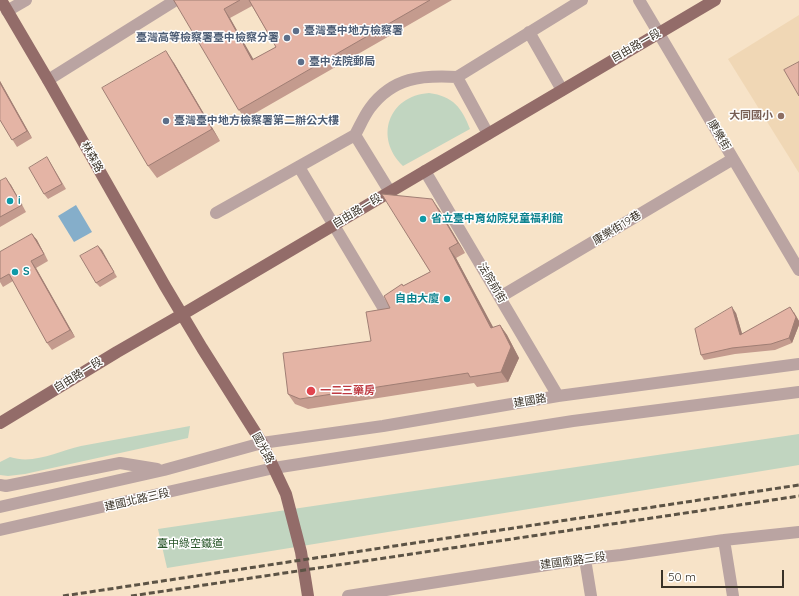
<!DOCTYPE html>
<meta charset="utf-8">
<style>
body{margin:0}
#map{position:relative;width:799px;height:596px;overflow:hidden;background:#f7e3c8;font-family:Quicksand,sans-serif}
canvas{display:block}
.scale{position:absolute;left:661px;top:570px;width:123px;height:18px;box-sizing:border-box;border:2px solid #393227;border-top:0;padding-left:5px;font-size:12px;line-height:14px;white-space:nowrap;color:#393227;-webkit-text-stroke:3px #fff;paint-order:stroke}
</style>
<div id="map">
<canvas width="799" height="596"></canvas>
<div class="scale">50 m</div>
</div>
<script>
const g = document.querySelector('canvas').getContext('2d');
g.lineJoin = 'round';
function fill(path, color) { g.fillStyle = color; g.fill(path, 'evenodd'); }
function strokePath(path, color, width, dash) { g.strokeStyle = color; g.lineWidth = width; g.lineCap = dash ? 'butt' : 'round'; g.setLineDash(dash || []); g.stroke(path); }
function label(font, color, halo, rows, align = 'center') {
  g.font = font + ' Quicksand,"Noto Sans TC",sans-serif'; g.lineWidth = 3; g.setLineDash([]); g.textBaseline = 'middle'; g.strokeStyle = halo; g.fillStyle = color; for (const [text, x, y, turn = 0] of rows) {
    g.save(); g.translate(x, y); g.rotate((+turn || 0) * Math.PI / 180); g.textAlign = isNaN(turn) ? turn : align; if (halo) g.strokeText(text, 0, 0); g.fillText(text, 0, 0); g.restore();
  }
}
fill(new Path2D(`
 M799 15V173L728 59Z`), '#f0d7b5');
fill(new Path2D(`
 M429 93C453 96 462 108 470 129L403 166C374 138 388 96 429 93Z
 M190 426 188 438 25 474 8 476 0 475V462L10 457C34 465 58 451 81 446 117 439 154 433 190 426Z
 M799 434V465L167 568 158 529Z`), '#c1d5c0');
fill(new Path2D(`
 M76 205 92 232 74 242 58 216Z`), '#85aeca');
strokePath(new Path2D(`
 M639 0 799 270
 M7 11 26 0
 M529 32 562 90
 M457 77 582 0
 M48 80 176 0
 M299 167 384 309
 M425 171 558 396
 M390 192 355 135C360 126 364 116 370 108 393 77 422 75 457 77L488 134
 M216 213 355 135
 M500 297 733 159
 M0 485 6 486 120 463 157 469
 M0 507 164 470 262 443 383 426 558 396 799 364
 M0 530 274 468 573 421 799 392
 M724 540 733 596
 M585 559 591 596
 M348 596 585 559 621 555 724 540 799 532`), '#baa4a2', 12);
strokePath(new Path2D(`
 M1 0 48 80 165 286 202 348 262 443 286 494 301 552 308 596
 M0 423 117 352 183 314 715 0`), '#936c69', 12);
strokePath(new Path2D(`
 M63 596 799 485
 M131 596 799 496`), '#5c5345', 3, [6, 3]);
fill(new Path2D(`
 M174 0H452L245 119 239 110ZM252 6 276 47 253 60 230 18Z
 M174 63 220 141 157 178 148 166Z
 M0 81 32 138 17 147 0 120Z
 M50 162 66 189 48 199 44 194Z
 M0 181 11 185 26 212 0 227Z
 M439 209 465 253 456 258 493 328 500 325 507 335 519 358 508 382 477 387 474 383 308 409 295 404 288 394 371 341 403 286 430 272Z
 M32 234 37 240 48 261 36 268 75 337 52 350 47 343 13 281 3 287 0 282V252Z
 M98 246 117 277 100 287 96 283Z
 M794 312 799 321V325L792 343 775 350 735 354 704 360 701 355 736 313 742 334Z`), '#c49b8e');
fill(new Path2D(`
 M224 9 230 18 259 69 252 60Z
 M166 51 174 63 220 141 212 129Z
 M0 81 32 138 27 131 0 83Z
 M6 178 11 185 26 212 22 205Z
 M432 199 439 209 465 253 458 243Z
 M32 234 37 240 48 261 44 254Z
 M98 246 102 250 117 277 114 272Z
 M449 248 456 258 499 338 491 328Z
 M31 261 36 268 75 337 70 330Z
 M732 307 736 313 744 340 740 335Z
 M790 307 799 321V325L792 343 789 338Z
 M500 325 507 335 519 358 508 382 501 372Z`), '#a07e74');
const building = new Path2D(`
 M174 0H240L224 9 252 60 276 47 249 0H430L239 110Z
 M166 51 212 129 148 166 102 88Z
 M799 62V96L784 70Z
 M0 83 27 131 12 140 0 120Z
 M47 157 62 184 44 194 29 168Z
 M6 178 22 205 0 217V181Z
 M382 194 432 199 458 243 449 248 491 328 500 325 511 347 501 372 470 377 468 373 300 399 288 394 283 353 371 341 366 312 390 308 384 296 402 284 403 286 430 272Z
 M32 234 44 254 31 261 70 330 47 343 9 274 0 279V252Z
 M98 246 114 272 96 283 80 256Z
 M732 307 740 335 790 307 796 317 789 338 771 344 732 348 701 355 695 329Z`);
fill(building, '#e4b4a5');
strokePath(building, '#a07e74', 1);
for (const [x, y, r, color] of [
 [296,31,4,"#5c6f8a"],
 [287,38,4,"#5c6f8a"],
 [301,62,4,"#5c6f8a"],
 [781,116,4,"#8d6e63"],
 [166,121,4,"#5c6f8a"],
 [10,201,4,"#0f9aa8"],
 [423,219,4,"#0f9aa8"],
 [15,272,4,"#0f9aa8"],
 [447,299,4,"#0f9aa8"],
 [311,391,5,"#e0444e"]
]) { const dot = new Path2D(); dot.arc(x, y, r, 0, 2 * Math.PI); g.fillStyle = color; g.fill(dot); strokePath(dot, '#fff', 1.5); }
label('bold 11px', '#4e5e75', '#fff', [
 ["臺灣臺中地方檢察署",304,31],
 ["臺灣高等檢察署臺中檢察分署",279,38,"right"],
 ["臺中法院郵局",309,62],
 ["臺灣臺中地方檢察署第二辦公大樓",174,121]
], 'left');
label('11px', '#393227', '#fff', [
 ["自由路一段",636,46,-30],
 ["康樂街",719,135,59],
 ["林森路",92,157,61],
 ["自由路一段",357,211,-31],
 ["康樂街19巷",617,228,-31],
 ["法院前街",492,283,59],
 ["自由路一段",78,375,-32],
 ["建國路",530,401,-10],
 ["國光路",263,448,62],
 ["建國北路三段",137,500,-13],
 ["建國南路三段",573,561,-8]
]);
label('bold 11px', '#785e54', '#fff', [
 ["大同國小",773,116]
], 'right');
label('bold 11px', '#0d838f', '#fff', [
 ["i",18,201],
 ["省立臺中育幼院兒童福利館",431,219],
 ["S",23,272],
 ["自由大廈",439,299,"right"]
], 'left');
label('bold 11px', '#be3a42', '#fff', [
 ["一二三藥房",320,391]
], 'left');
label('11px', '#285629', '#fff', [
 ["臺中綠空鐵道",190,544]
]);
</script>
